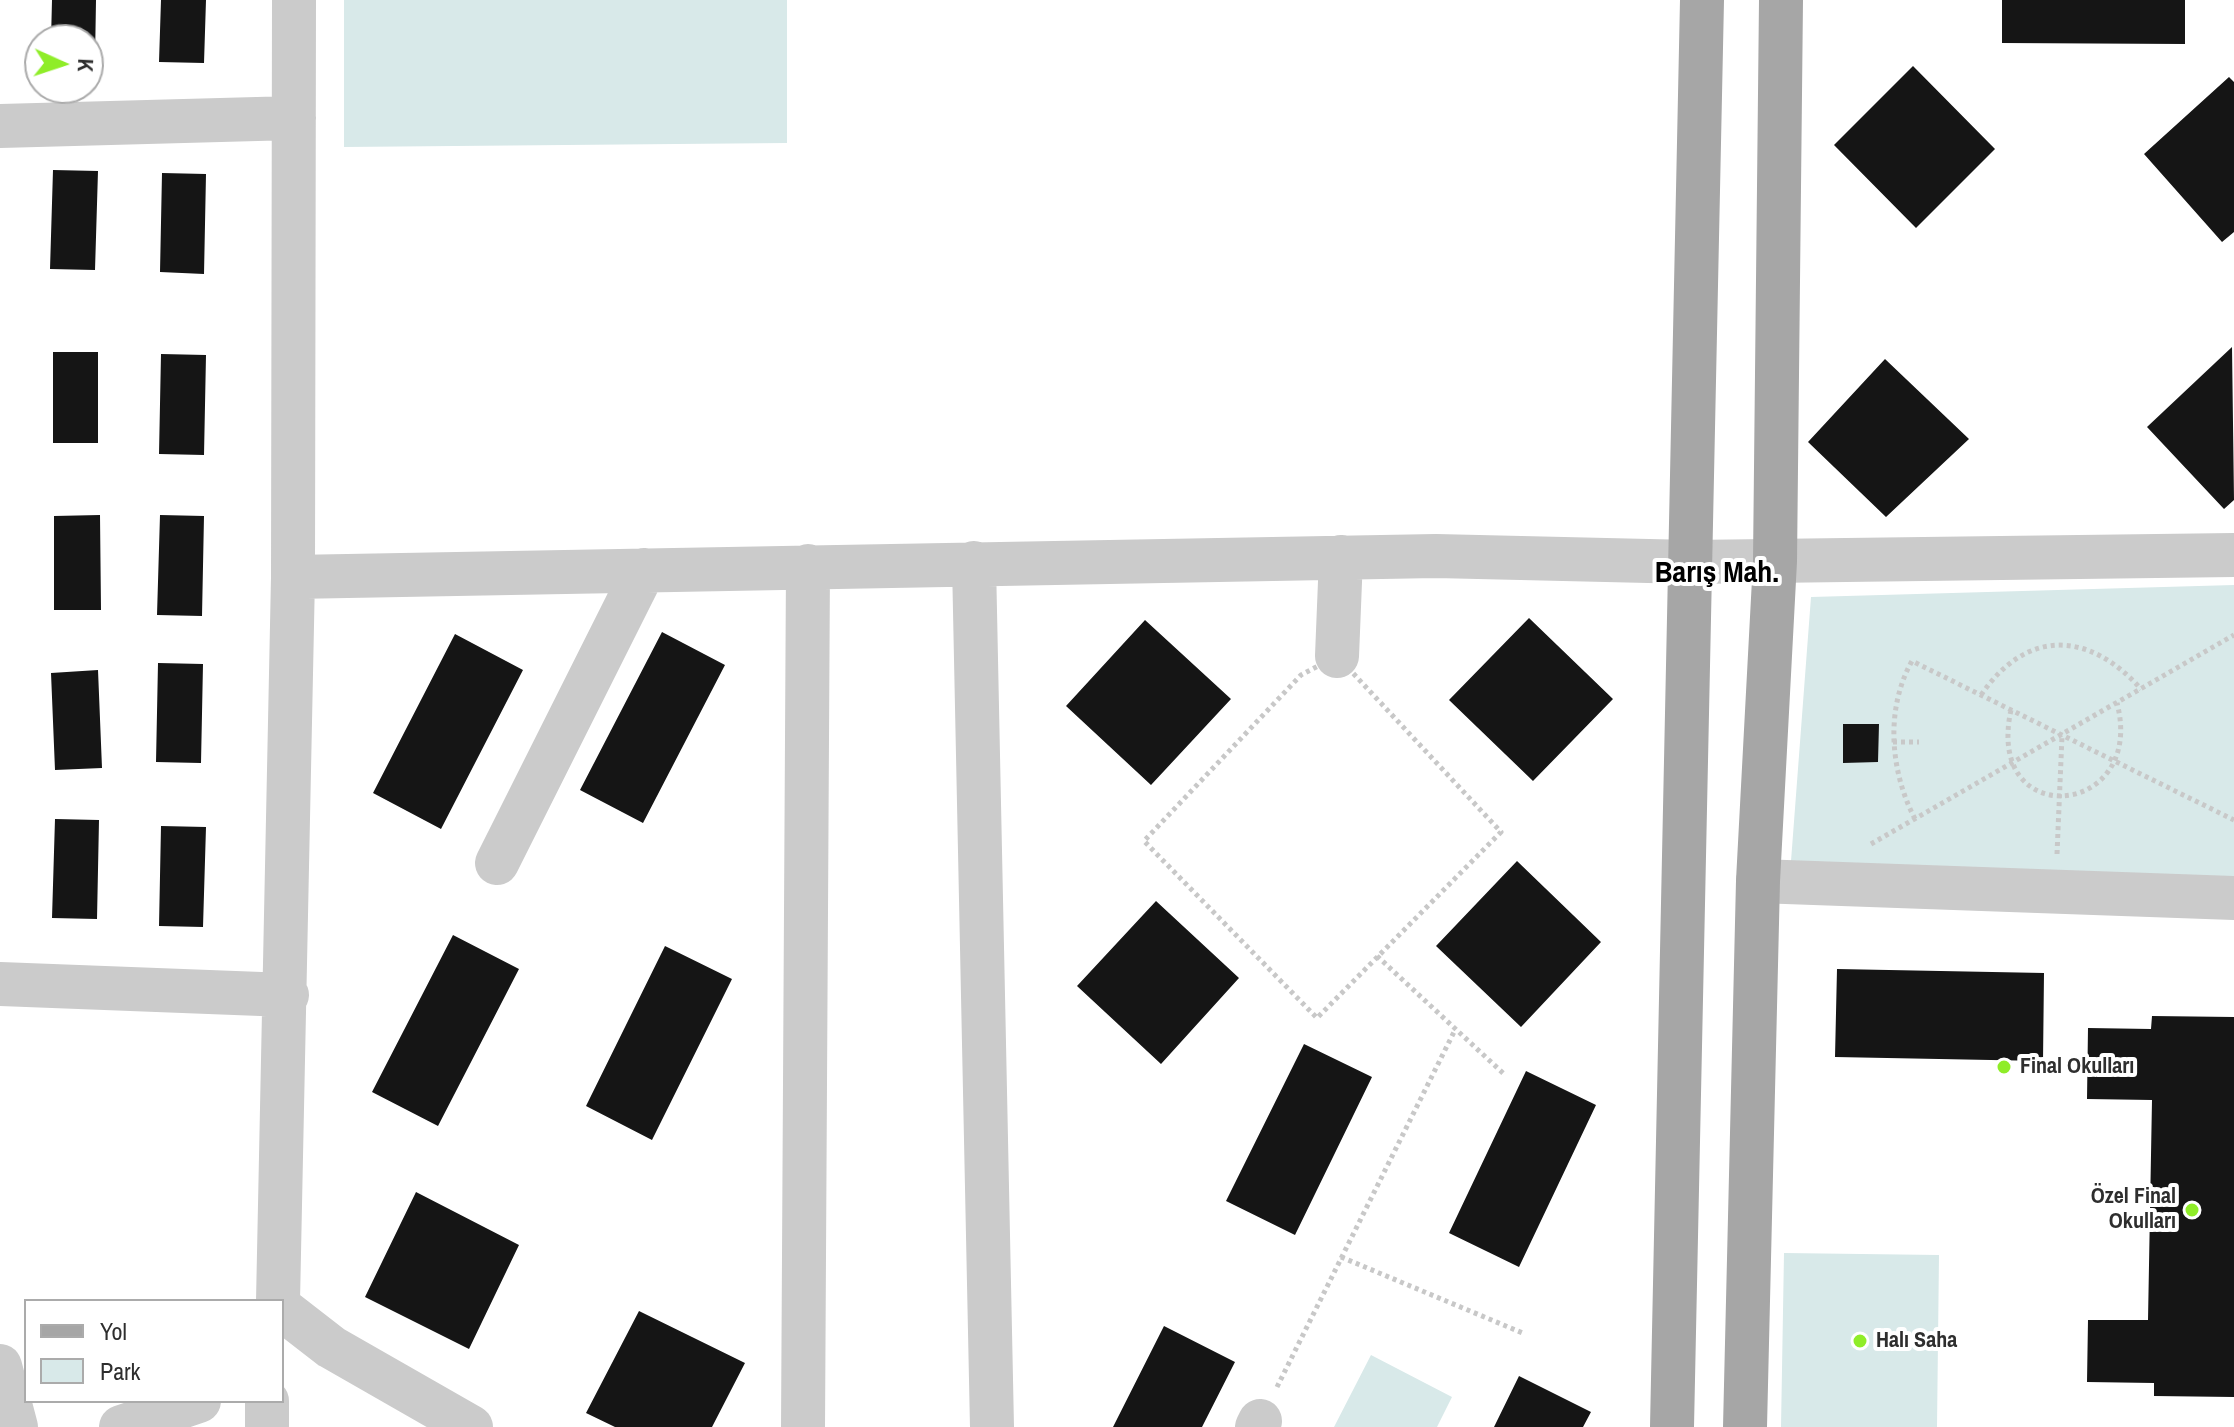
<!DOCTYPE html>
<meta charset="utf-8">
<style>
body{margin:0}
#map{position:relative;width:2234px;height:1427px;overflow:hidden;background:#fff;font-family:"Archivo Narrow",sans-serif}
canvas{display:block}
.legend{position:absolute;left:24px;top:1299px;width:260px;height:104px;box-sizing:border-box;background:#fff;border:2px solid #ababab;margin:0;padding:10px 14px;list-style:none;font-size:24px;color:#2e2e2e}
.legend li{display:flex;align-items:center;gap:16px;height:40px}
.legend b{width:40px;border:2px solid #ababab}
.north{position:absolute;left:24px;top:24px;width:80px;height:80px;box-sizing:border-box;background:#fff;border:2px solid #ababab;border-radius:50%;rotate:93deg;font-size:22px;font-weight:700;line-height:32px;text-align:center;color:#2e2e2e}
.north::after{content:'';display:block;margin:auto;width:28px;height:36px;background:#8fed28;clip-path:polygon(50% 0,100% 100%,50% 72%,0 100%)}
</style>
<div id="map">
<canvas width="2234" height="1427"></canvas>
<ul class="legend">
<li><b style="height:10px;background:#a6a6a6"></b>Yol</li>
<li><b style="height:22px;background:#d8e9e9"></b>Park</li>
</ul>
<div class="north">K</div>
</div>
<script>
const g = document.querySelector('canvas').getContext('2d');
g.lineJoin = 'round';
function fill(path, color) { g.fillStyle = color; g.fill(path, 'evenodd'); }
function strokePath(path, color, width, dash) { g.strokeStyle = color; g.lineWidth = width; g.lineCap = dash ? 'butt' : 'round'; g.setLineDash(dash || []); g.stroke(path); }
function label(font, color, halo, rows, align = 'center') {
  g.font = font + ' "Archivo Narrow",sans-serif'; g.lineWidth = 8; g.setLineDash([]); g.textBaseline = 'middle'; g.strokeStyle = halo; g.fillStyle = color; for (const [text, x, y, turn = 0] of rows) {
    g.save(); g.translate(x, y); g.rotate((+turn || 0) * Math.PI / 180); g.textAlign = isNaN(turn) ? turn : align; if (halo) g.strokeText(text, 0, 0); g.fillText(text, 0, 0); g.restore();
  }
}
fill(new Path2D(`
 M344 0H787V143L344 147Z
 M2234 585V885L1791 861 1811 597Z
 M1784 1253 1939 1255 1937 1427H1781Z
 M1371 1355 1452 1397 1437 1427H1334Z`), '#d8e9e9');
fill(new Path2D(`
 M52 0H96L95 60H88V40H51Z
 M161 0H206L204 63 159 62Z
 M2002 0H2185V44L2002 43Z
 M1913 66 1995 149 1916 228 1834 145Z
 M2229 77 2234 82V232L2222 242 2144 154Z
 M53 170 98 171 95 270 50 269Z
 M162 173 206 174 204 274 160 272Z
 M2232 347 2234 500 2224 509 2147 427Z
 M53 352H98V443H53Z
 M161 354 206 355 204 455 159 454Z
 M1885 359 1969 439 1886 517 1808 442Z
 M100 515 101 610H54V516Z
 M160 515 204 516 202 616 157 615Z
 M1529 618 1613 699 1533 781 1449 700Z
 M1145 620 1231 699 1151 785 1066 706Z
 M662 632 725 665 643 823 580 790Z
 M455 634 523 670 441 829 373 793Z
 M158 663 203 664 201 763 156 762Z
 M98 670 102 768 55 770 51 673Z
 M1843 724H1879L1878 762 1843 763Z
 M55 819 99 820 97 919 52 918Z
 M161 826 206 827 203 927 159 926Z
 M1517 861 1601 942 1521 1027 1436 946Z
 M1156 901 1239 978 1161 1064 1077 986Z
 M453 935 519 969 438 1126 372 1092Z
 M665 946 732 979 652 1140 586 1106Z
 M1837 969 2044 973 2043 1061 1835 1057Z
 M2152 1016 2234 1017V1397L2154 1396V1383L2087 1382 2088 1320H2148L2152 1100 2087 1099 2088 1028 2151 1029Z
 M1304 1044 1372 1077 1295 1235 1226 1201Z
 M1526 1071 1596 1105 1519 1267 1449 1233Z
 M416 1192 519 1245 469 1349 365 1297Z
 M639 1311 745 1363 712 1427H615L586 1413Z
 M1164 1326 1235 1362 1202 1427H1113Z
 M1519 1376 1591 1412 1583 1427H1494Z`), '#151515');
strokePath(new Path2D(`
 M1337 656 1501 832 1317 1018 1144 841 1301 675Z
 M1981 695C2027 628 2089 631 2141 689
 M2011 710C1984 833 2147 818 2117 703
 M1893 742H1919
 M1915 819C1890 771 1885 709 1912 661L2234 820
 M1871 844 2234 635
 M2057 854 2062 736
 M1377 956 1504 1074
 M1341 1257 1525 1334
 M1277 1387 1455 1030`), '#c8c8c8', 5, [4, 4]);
strokePath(new Path2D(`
 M0 126 294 118
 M974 563 992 1427
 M293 577 1436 556 1691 562 2234 555
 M1337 656 1341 557
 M497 863 644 570
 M1758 881 2234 898
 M0 984 287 995
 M278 1301 293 577 294 0
 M282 1309 331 1347 471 1427
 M0 1366 16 1427
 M121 1427 199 1401
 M267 1427V1401
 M803 1427 808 566
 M1257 1427 1260 1421`), '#cbcbcb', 44);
strokePath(new Path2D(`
 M1672 1427 1702 0
 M1745 1427 1758 881 1775 561 1781 0`), '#a6a6a6', 44);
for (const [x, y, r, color] of [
 [2004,1067,8,"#8fed28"],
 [2192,1210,8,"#8fed28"],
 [1860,1341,8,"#8fed28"]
]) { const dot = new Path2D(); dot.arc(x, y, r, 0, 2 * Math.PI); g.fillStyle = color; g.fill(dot); strokePath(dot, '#fff', 3); }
label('bold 22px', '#2e2e2e', '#fff', [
 ["Final Okulları",2020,1067],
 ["Özel Final",2176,1197,"right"],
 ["Okulları",2176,1222,"right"],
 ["Halı Saha",1876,1341]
], 'left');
label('bold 30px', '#000', '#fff', [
 ["Barış Mah.",1717,574]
]);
</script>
